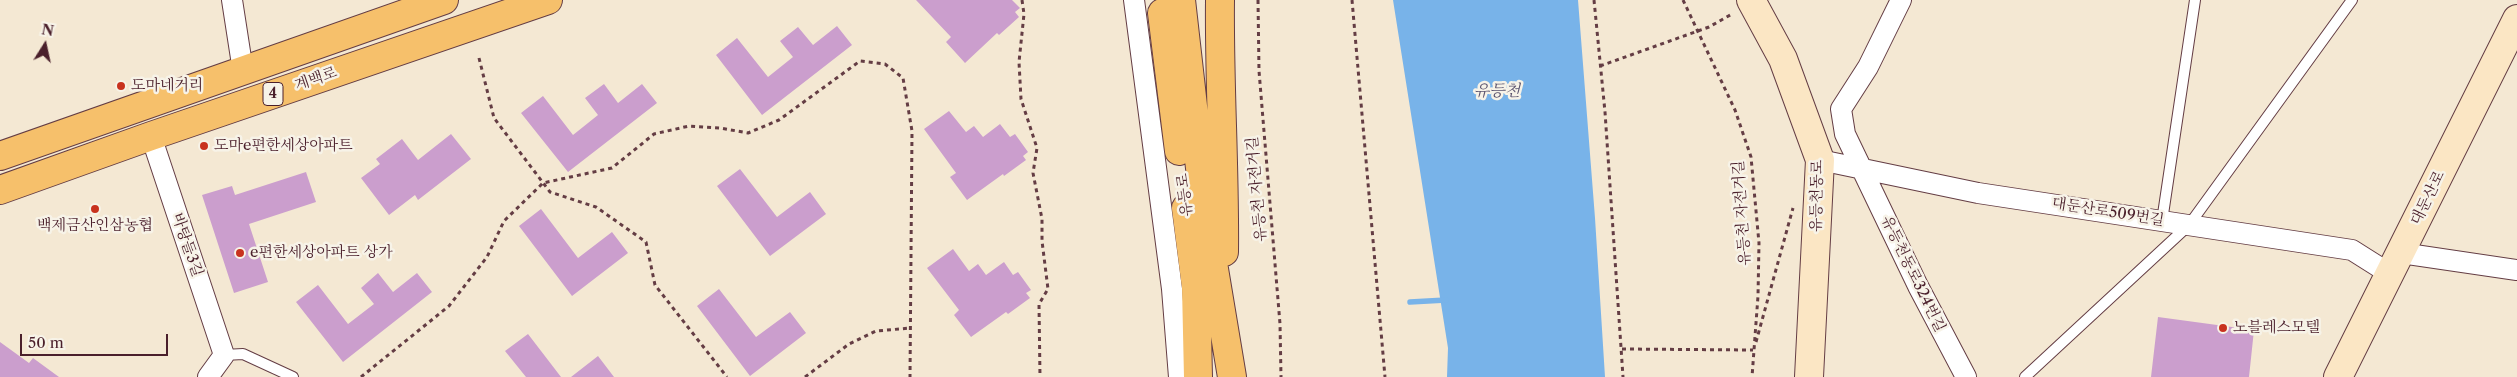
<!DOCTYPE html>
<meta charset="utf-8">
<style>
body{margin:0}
#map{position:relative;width:2517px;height:377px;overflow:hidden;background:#f4e8d3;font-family:"Libre Caslon Text",serif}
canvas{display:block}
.north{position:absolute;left:20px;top:20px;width:50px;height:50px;-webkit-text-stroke:4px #f7f3e8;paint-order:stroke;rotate:10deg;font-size:14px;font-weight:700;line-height:20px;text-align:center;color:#4a1f2b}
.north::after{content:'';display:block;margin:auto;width:18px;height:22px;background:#4a1f2b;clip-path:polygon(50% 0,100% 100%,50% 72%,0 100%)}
.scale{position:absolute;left:20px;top:334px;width:148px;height:22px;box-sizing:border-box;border:2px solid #4a1f2b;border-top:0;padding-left:6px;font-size:15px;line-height:18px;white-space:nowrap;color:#4a1f2b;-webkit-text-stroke:4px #f7f3e8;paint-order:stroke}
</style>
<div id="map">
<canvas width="2517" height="377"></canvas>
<div class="north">N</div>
<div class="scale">50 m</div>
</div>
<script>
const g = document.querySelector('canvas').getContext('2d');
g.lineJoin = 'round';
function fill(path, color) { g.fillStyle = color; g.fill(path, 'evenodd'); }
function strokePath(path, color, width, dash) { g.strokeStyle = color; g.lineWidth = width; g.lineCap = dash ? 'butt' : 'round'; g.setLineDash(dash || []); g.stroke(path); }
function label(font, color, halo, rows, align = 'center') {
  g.font = font + ' "Libre Caslon Text","Noto Serif KR",serif'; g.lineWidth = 5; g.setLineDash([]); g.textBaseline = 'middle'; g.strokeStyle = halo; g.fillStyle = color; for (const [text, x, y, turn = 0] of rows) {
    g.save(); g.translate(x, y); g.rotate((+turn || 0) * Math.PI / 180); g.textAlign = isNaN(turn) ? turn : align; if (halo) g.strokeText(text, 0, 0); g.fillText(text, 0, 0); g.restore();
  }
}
fill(new Path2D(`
 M1393 0H1578L1595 218 1605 377H1447L1448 348Z`), '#78b3e9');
strokePath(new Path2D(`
 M1410 302 1446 300`), '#78b3e9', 5.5);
fill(new Path2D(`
 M916 0H1012L1020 8 1015 12 1019 17 999 35 997 33 965 63 946 42 951 37Z
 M837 26 852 45 762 115 716 55 737 38 768 77 793 57 780 41 798 27 813 45Z
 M604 84 618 103 642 84 657 103 568 172 521 113 543 96 573 135 598 115 585 98Z
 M949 111 966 132 974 126 983 137 1000 124 1010 137 1015 134 1028 152 1023 156 1026 160 1004 176 1003 174 967 200 950 177 956 173 924 129Z
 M451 134 471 159 418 200 415 195 389 215 361 178 380 164 376 159 402 139 418 160Z
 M740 169 777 217 810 192 826 214 770 256 717 186Z
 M306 172 316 202 249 224 268 282 234 293 202 195 232 186 235 195Z
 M541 209 578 258 612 232 628 253 572 296 519 226Z
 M953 249 969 271 978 264 986 275 1004 262 1013 275 1018 272 1031 290 1026 293 1030 298 1008 314 1006 312 971 337 954 315 959 310 927 268Z
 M378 273 393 292 417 273 432 292 343 362 296 302 318 285 348 324 374 304 361 288Z
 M719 289 756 337 790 312 806 333 750 376 697 306Z
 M2158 317 2254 330 2249 377H2151Z
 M528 334 561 377H526L505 351Z
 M0 342 29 363 33 358 59 377H0Z
 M598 356 614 377H571Z`), '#cb9ecd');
const lane = new Path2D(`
 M2162 221 2195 0
 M224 355 243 354 293 377
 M2025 377 2189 225 2352 0`);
const street = new Path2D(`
 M232 0 243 71
 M1134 0 1172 289 1179 377
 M1901 0 1868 67 1841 109 1845 134 1918 286 1966 377
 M151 136 224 355 208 377
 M1820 160 1978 193 2352 250 2390 274
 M2401 253 2517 270`);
const secondary = new Path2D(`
 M1751 0 1783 59 1820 160 1809 377
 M2338 377 2517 19`);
const primary = new Path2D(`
 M1181 0 1206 221 1232 377
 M1220 0C1219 84 1225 168 1224 252
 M1162 13 1179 151
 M0 156 444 0
 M0 190 151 136 548 0
 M1186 208 1196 287 1198 377`);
strokePath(lane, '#643d44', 12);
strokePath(street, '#643d44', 22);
strokePath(secondary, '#643d44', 30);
strokePath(primary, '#643d44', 30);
strokePath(new Path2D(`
 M1022 0 1024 14 1019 62 1021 99 1037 148 1033 173 1042 219V241L1048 289 1039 304 1040 377
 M1258 0 1259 71 1280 324 1281 377
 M1352 0 1385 377
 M1594 0 1605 112 1623 377
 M1683 0 1735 110 1751 157 1759 243 1758 296 1752 377
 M479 58 494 118 550 192 596 207 646 242 655 285 727 377
 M1600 66 1709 27 1732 14
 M1756 342 1793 208
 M1622 349 1753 350
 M361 377 449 306 487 257 504 221 543 183 612 168 654 134 689 126 720 128 748 133 779 120 860 61 885 64 903 78 912 131 910 377
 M805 377 849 344 876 331 911 328`), '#643d44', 3, [4, 4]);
strokePath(lane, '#fff', 10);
strokePath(street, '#fff', 20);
strokePath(secondary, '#fbe6c4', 28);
strokePath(primary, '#f6c06b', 28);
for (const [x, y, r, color] of [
 [121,86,5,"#c8321e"],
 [204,146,5,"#c8321e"],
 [95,209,5,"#c8321e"],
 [240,253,5,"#c8321e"],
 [2223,328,5,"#c8321e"]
]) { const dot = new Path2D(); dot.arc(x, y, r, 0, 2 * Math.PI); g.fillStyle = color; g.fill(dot); strokePath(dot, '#f7f3e8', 2); }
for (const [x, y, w] of [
 [273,94,20]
]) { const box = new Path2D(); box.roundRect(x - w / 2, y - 11.5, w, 23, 4); g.fillStyle = '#f7f3e8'; g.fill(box); strokePath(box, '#4a1f2b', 1); }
label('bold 14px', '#4a1f2b', null, [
 ["4",273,94]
]);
label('15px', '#4a1f2b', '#f7f3e8', [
 ["계백로",316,79,-19],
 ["유등천 자전거길",1257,189,-95],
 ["유등로",1185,195,-97],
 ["유등천동로",1817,196,-89],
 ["대둔산로",2428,198,-64],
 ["대둔산로509번길",2108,212,9],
 ["유등천 자전거길",1742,213,-94],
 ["바탕들3길",187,245,71],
 ["유등천동로324번길",1913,274,64]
]);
label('15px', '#4a1f2b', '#f7f3e8', [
 ["도마네거리",131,86],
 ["도마e편한세상아파트",214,146],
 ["백제금산인삼농협",95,226,"center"],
 ["e편한세상아파트 상가",250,253],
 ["노블레스모텔",2233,328]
], 'left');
label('italic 16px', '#5a536e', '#f7f3e8', [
 ["유등천",1497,91]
]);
</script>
